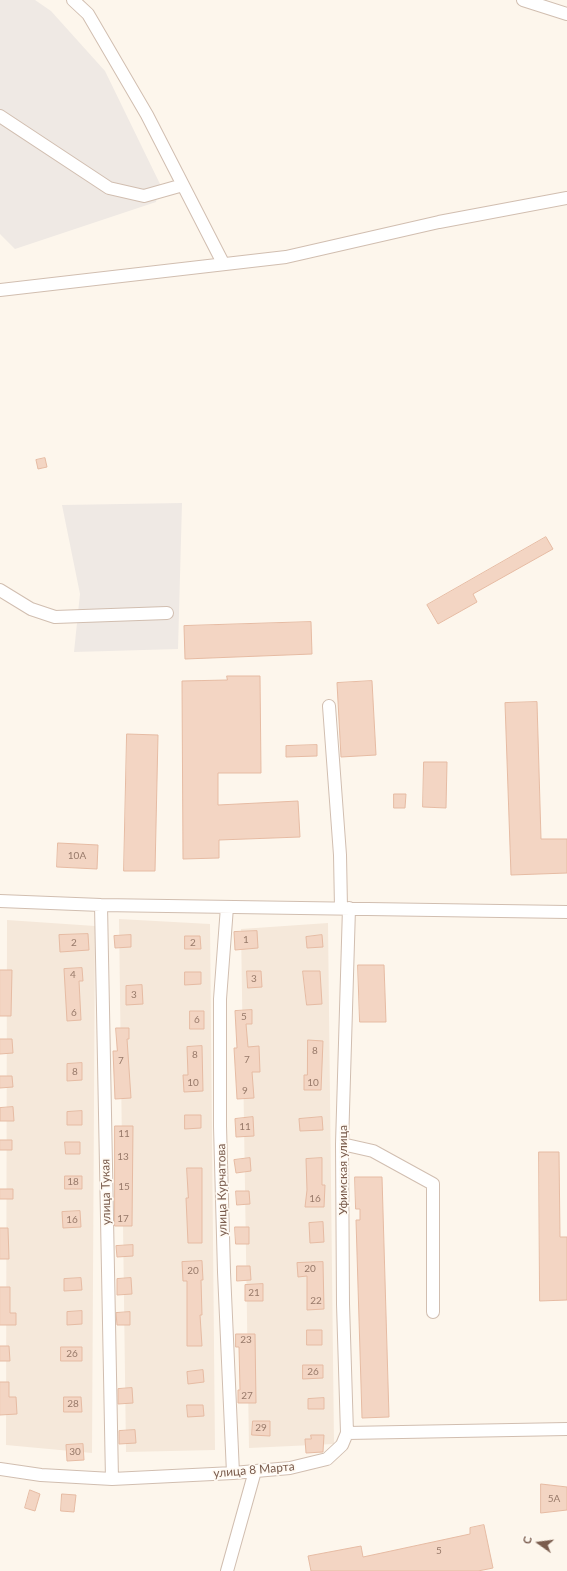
<!DOCTYPE html>
<meta charset="utf-8">
<style>
body{margin:0}
#map{position:relative;width:567px;height:1571px;overflow:hidden;background:#fdf6ec;font-family:Lato,sans-serif}
canvas{display:block}
.north{position:absolute;left:519px;top:1523px;width:40px;height:40px;-webkit-text-stroke:3px #fffaf3;paint-order:stroke;rotate:284deg;font-size:11px;font-weight:700;line-height:16px;text-align:center;color:#7a5c4d}
.north::after{content:'';display:block;margin:auto;width:14px;height:18px;background:#7a5c4d;clip-path:polygon(50% 0,100% 100%,50% 72%,0 100%)}
</style>
<div id="map">
<canvas width="567" height="1571"></canvas>
<div class="north">С</div>
</div>
<script>
const g = document.querySelector('canvas').getContext('2d');
g.lineJoin = 'round';
function fill(path, color) { g.fillStyle = color; g.fill(path, 'evenodd'); }
function strokePath(path, color, width, dash) { g.strokeStyle = color; g.lineWidth = width; g.lineCap = dash ? 'butt' : 'round'; g.setLineDash(dash || []); g.stroke(path); }
function label(font, color, halo, rows, align = 'center') {
  g.font = font + ' Lato,sans-serif'; g.lineWidth = 3.5; g.setLineDash([]); g.textBaseline = 'middle'; g.strokeStyle = halo; g.fillStyle = color; for (const [text, x, y, turn = 0] of rows) {
    g.save(); g.translate(x, y); g.rotate((+turn || 0) * Math.PI / 180); g.textAlign = isNaN(turn) ? turn : align; if (halo) g.strokeText(text, 0, 0); g.fillText(text, 0, 0); g.restore();
  }
}
fill(new Path2D(`
 M119 919 210 924 215 1450 126 1452Z
 M7 920 95 926 92 1453 6 1445Z
 M328 923 334 1444 249 1448 241 929Z`), '#f5e8da');
fill(new Path2D(`
 M0 0H35L51 11 105 71 160 184 156 202 15 249 0 234Z
 M182 503 178 649 74 652 80 594 62 505Z`), '#efe9e4');
const building = new Path2D(`
 M45 458 47 467 38 469 36 460Z
 M546 537 553 549 473 594 477 602 438 624 427 605Z
 M311 622 312 654 185 659 184 626Z
 M227 676H260L261 773H218V805L298 801 300 837 219 840V858L183 859 182 681 227 680Z
 M372 681 376 755 341 757 337 683Z
 M537 702 541 839H567V873L511 875 505 703Z
 M127 734 158 735 155 871H124Z
 M317 745V756L286 757V746Z
 M424 762H447L446 808 423 807Z
 M394 794H406L405 808H394Z
 M58 843 98 845 97 869 57 867Z
 M257 931 258 948 235 950 234 932Z
 M88 934 89 950 60 952 59 935Z
 M131 935V947L115 948 114 936Z
 M322 935 323 947 307 948 306 937Z
 M185 936H200L201 949H185Z
 M358 965H384L386 1022H360Z
 M82 968 83 981H79L81 1020 67 1021 64 969Z
 M0 970H12L11 1016H0Z
 M247 971H261L262 987 248 988Z
 M303 971H320L322 1004 307 1005Z
 M185 972H201V984L185 985Z
 M142 985 143 1004 126 1005V986Z
 M252 1010V1024H246L248 1047 259 1046 260 1072H252L254 1098 237 1099 234 1048H237L235 1011Z
 M190 1011H204V1029H190Z
 M116 1028H129V1039H127L131 1098 115 1099 113 1051H117Z
 M0 1039H12L13 1053 0 1054Z
 M308 1040 323 1041 321 1090H304V1075H307Z
 M202 1046 203 1091 184 1092 183 1075H188L187 1047Z
 M82 1063V1080L67 1081V1064Z
 M0 1076H12L13 1087 0 1088Z
 M13 1107 14 1121H0V1108Z
 M82 1111V1125H67V1112Z
 M185 1115H201V1128L185 1129Z
 M253 1117 254 1136 236 1137 235 1119Z
 M322 1117 323 1130 300 1131 299 1119Z
 M115 1126H133L132 1226H115Z
 M0 1140H12V1150H0Z
 M65 1142H80V1154H66Z
 M539 1152H559L560 1237H567V1300L540 1301Z
 M250 1158 251 1171 236 1173 234 1160Z
 M322 1158V1185H325L324 1207H305L307 1190 306 1159Z
 M187 1168H202V1243H188L186 1198H188Z
 M65 1176H82V1189H65Z
 M355 1177H382L389 1417 362 1418 356 1220H360V1209H356Z
 M0 1189H13V1199H0Z
 M236 1191H249L250 1204 237 1205Z
 M80 1211 81 1227 63 1228 62 1212Z
 M323 1222 324 1242 310 1243 309 1223Z
 M235 1227H249V1244H236Z
 M0 1228H8L9 1259H0Z
 M133 1245V1256L117 1257 116 1246Z
 M202 1261 203 1280H201L202 1315H200L202 1346H187V1281H183L182 1262Z
 M323 1262 324 1309 307 1310V1276L298 1277 297 1263Z
 M237 1266H250L251 1280 237 1281Z
 M81 1278 82 1290 64 1291V1279Z
 M131 1278 132 1294 117 1295V1279Z
 M263 1284V1301H245V1285Z
 M0 1287H10V1313H16V1325H0Z
 M82 1311V1324L67 1325V1312Z
 M130 1312V1325H117L116 1313Z
 M307 1330H322V1345H307Z
 M236 1334H255L256 1403H238V1390H240L239 1347H236Z
 M0 1346H9L10 1361H0Z
 M61 1347H82V1361H61Z
 M303 1365H323V1378L303 1379Z
 M203 1370 204 1382 188 1384 187 1372Z
 M0 1382H9V1397H16L17 1414 0 1415Z
 M132 1388 133 1403 118 1404V1389Z
 M64 1397H81L82 1412H64Z
 M324 1398V1409H308V1399Z
 M187 1405H203L204 1416 188 1417Z
 M253 1421H270V1436L252 1435Z
 M135 1430 136 1443 119 1444V1431Z
 M311 1435H324L323 1452 306 1453 305 1439H311Z
 M83 1444 84 1460 67 1461 66 1445Z
 M541 1484 567 1487V1510L541 1513Z
 M30 1490 40 1494 35 1511 25 1508Z
 M62 1494 76 1495 74 1512 61 1511Z
 M484 1525 493 1568 478 1571H311L308 1556 361 1546 363 1557 470 1534V1528Z`);
fill(building, '#f3d5c3');
strokePath(building, '#e6bba3', 1);
const minor = new Path2D(`
 M73 0 88 14 147 115 223 263
 M523 0 567 14
 M0 116 109 188 144 196 183 185
 M0 290 286 257 439 222 567 198
 M0 590 31 609 55 617 167 613
 M329 706 340 855 341 908
 M0 901 101 905 567 912
 M101 905 112 1479
 M227 907 220 999V1126L224 1272 233 1473
 M342 1144 373 1151 433 1184V1312
 M347 1433 343 1304 342 1144 349 908
 M0 1469 41 1475 112 1479 233 1473 290 1468 327 1459 342 1445 347 1433 567 1429
 M227 1571 255 1471`);
strokePath(minor, '#d1beb0', 14);
strokePath(minor, '#fff', 12);
label('10px', '#987a6a', null, [
 ["10А",77,856],
 ["1",246,940],
 ["2",74,943],
 ["2",193,943],
 ["4",73,975],
 ["3",254,979],
 ["3",134,995],
 ["6",74,1013],
 ["5",244,1017],
 ["6",197,1020],
 ["8",315,1051],
 ["8",195,1055],
 ["7",247,1060],
 ["7",121,1061],
 ["8",75,1072],
 ["10",193,1083],
 ["10",313,1083],
 ["9",245,1091],
 ["11",245,1127],
 ["11",124,1134],
 ["13",123,1157],
 ["18",73,1182],
 ["15",124,1187],
 ["16",315,1199],
 ["17",123,1219],
 ["16",72,1220],
 ["20",310,1269],
 ["20",193,1271],
 ["21",254,1293],
 ["22",316,1301],
 ["23",246,1340],
 ["26",72,1354],
 ["26",313,1372],
 ["27",247,1396],
 ["28",73,1404],
 ["29",261,1428],
 ["30",75,1452],
 ["5А",554,1499],
 ["5",439,1551]
]);
label('12px', '#7a5c4d', '#fffaf3', [
 ["Уфимская улица",343,1170,-90],
 ["улица Курчатова",222,1190,-91],
 ["улица Тукая",106,1192,-91],
 ["улица 8 Марта",254,1470,-5]
]);
</script>
